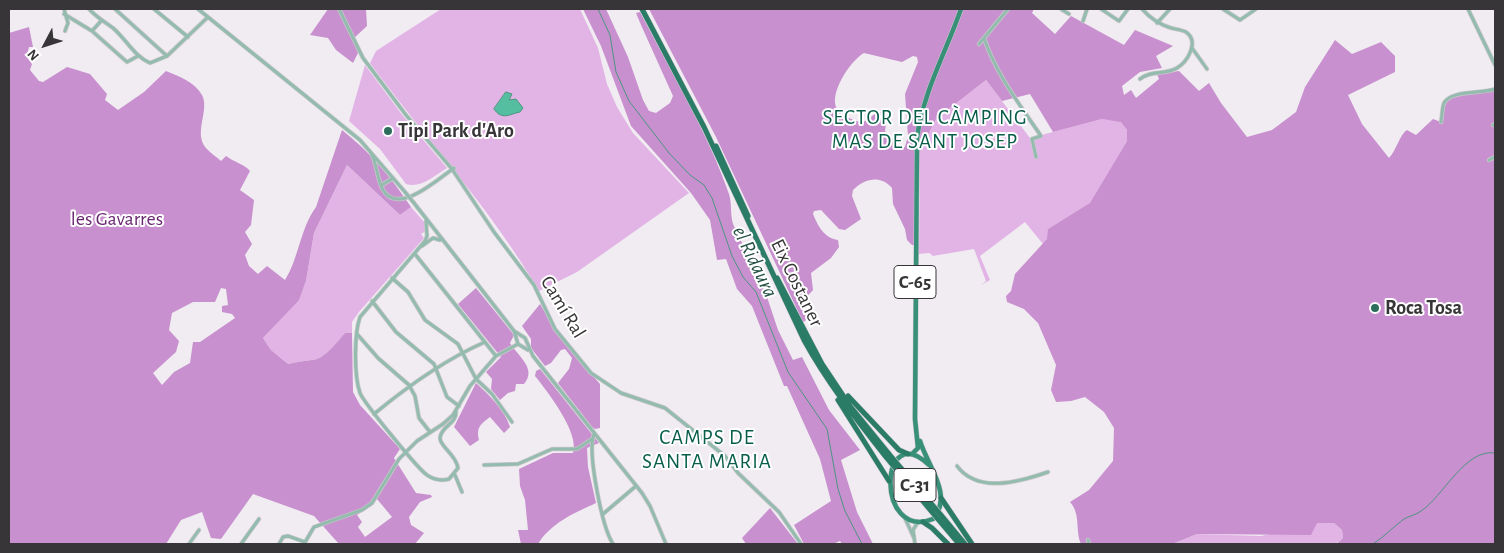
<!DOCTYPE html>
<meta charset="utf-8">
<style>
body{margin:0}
#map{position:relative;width:1504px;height:553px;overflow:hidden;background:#f0ecf1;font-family:"Alegreya Sans",sans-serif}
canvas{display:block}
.frame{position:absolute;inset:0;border:10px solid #373537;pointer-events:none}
.north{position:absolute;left:20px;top:20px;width:50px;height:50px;-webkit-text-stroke:4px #fff;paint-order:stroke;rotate:230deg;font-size:14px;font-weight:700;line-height:20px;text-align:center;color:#373537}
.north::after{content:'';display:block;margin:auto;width:18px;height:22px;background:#373537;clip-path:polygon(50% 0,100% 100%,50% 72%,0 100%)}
</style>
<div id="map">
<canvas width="1504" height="553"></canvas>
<div class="frame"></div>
<div class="north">N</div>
</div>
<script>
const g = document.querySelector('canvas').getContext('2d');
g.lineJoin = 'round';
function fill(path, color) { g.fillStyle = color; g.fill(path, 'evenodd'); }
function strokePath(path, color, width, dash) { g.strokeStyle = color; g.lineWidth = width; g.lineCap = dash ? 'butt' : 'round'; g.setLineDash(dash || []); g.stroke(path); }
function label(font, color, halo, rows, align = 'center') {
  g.font = font + ' "Alegreya Sans",sans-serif'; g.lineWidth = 4; g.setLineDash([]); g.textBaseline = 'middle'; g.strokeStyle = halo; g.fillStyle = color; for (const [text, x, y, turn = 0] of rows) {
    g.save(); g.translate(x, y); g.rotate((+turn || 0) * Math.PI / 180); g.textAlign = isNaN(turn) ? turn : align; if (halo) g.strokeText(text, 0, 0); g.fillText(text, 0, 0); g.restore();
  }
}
fill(new Path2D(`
 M441 9H580L598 48 607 84 617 107 633 133 689 193 577 272 539 291C491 209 426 139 370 63L376 51Z
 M365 65 403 116 447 168C435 175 421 189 406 184L380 149 349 121Z
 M986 80 1030 138 1102 119 1121 121 1127 130V141L1090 204 1048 229V239L1043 244 1025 222 980 256 990 280 981 285 986 281 974 249 933 256 929 253 919 254 920 151 936 119Z
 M347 165 400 215 411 207 425 223 426 231 421 234 424 238 359 312 352 322V333H345C337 343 325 359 312 360 303 361 296 362 288 364L271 350 263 338 299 299 306 281 314 233Z
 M1317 523H1334L1342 530 1343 538 1335 544H1172L1197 534 1261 536Z`), '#e2b4e6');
fill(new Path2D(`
 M328 9H366L367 26 353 39 358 53 353 63 336 50 328 38 310 35Z
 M583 9H606L628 57 643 100 649 111 656 113 670 103 673 96 641 25 636 13 640 12C671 71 707 131 729 194 732 204 730 213 733 224L765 291 778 330 793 360 802 357 829 410 860 450 841 460 857 512 873 544H842L840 541 833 544H804L794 525 831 501 820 459 787 386H784L752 306 737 289 726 259 717 260 710 220 691 193 631 126 601 46Z
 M649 9H1034L1032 13 1055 34 1071 16 1124 45 1135 30 1173 46 1156 56 1162 68 1140 72 1122 86 1124 95 1131 90 1136 98 1159 79 1157 74 1179 71 1199 91 1209 83 1221 103 1247 137 1272 130 1296 112 1305 87 1335 40 1352 54 1381 42 1395 56V72L1348 95 1362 124 1389 158C1396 151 1400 134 1407 130L1416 135 1433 119 1441 122C1448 79 1465 101 1495 89V544H1336L1343 538 1342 530 1334 523H1317L1311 535 1197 534 1172 544H1081C1075 530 1081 514 1070 502L1089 490 1113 461 1114 428 1104 412 1085 397 1071 401 1056 402 1051 390 1056 365 1038 323 1024 309 1007 302 1006 296 1011 291 1015 274 1047 239 1048 229 1090 203 1127 141V130L1121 122 1102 119 1053 132 1030 94 1002 101 986 80 936 119 920 151 918 246 912 245 907 240 905 229 893 204 892 188C881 175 865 178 853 190L852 196 861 219 845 230 839 229 821 210 814 211 813 214C818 226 824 238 838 240L839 247 831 258 811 273 813 290 802 302 813 316 803 322 716 137ZM864 53 902 62 913 56 917 57 918 62 905 94 908 136 905 147 899 146 885 131 887 117 883 112 876 113C864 122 865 125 849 118 845 116 839 114 837 109 828 94 851 60 864 53Z
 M29 27 33 47H29L27 55 32 64 30 70 39 81 43 82 67 67 90 74 107 94 105 100 118 110 144 92 166 71C178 76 195 82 202 95 210 110 193 133 206 148 210 153 217 157 221 161L226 156C234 162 244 164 250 171L240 190 254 200 251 225 245 232 252 244 245 255 249 266 258 274 267 266 285 280C299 258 300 229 316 207L342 130C370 152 391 177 411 207L400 215 347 165 314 233 306 281 299 300 263 338 271 350 288 364C296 362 303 361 312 360 325 359 337 342 345 333H352L353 392 360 405 400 449 394 458 416 493 431 495 432 497 420 502 409 517 411 525 424 533 415 544H339L314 516 253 494 221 539 211 538 202 512 181 520 166 544H9V33ZM221 288 226 289 228 305 222 306V312L232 314 235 318 200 342H193L190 363 174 372 162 385 153 373 176 352 179 341 169 330 172 313 193 302H215ZM377 499 392 517 365 537 358 527 362 522 357 515 373 505Z
 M476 288 514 335 510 343C519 357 537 369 524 384H516L515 391 508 393 500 400 491 389 492 379 486 372 501 357 458 304Z
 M540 304 562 340 600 384V428L595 429 592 427 558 383 569 369 572 358 565 349 561 350 551 363 545 366 531 348V339L522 326Z
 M540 369 599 443 587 448 588 467 596 503C574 513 551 523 538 544H521L518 530H528L525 500 520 486 519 469 553 453H573C580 433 547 391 535 376L536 371Z
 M476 383C490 396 504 409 510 427L504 433 490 417C481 424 476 427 479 440L470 446 454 427Z
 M770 508 798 544H746L742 538Z`), '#c890ce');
const water = new Path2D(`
 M506 92 512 94 509 100 516 99 523 108 520 112C510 114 502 121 494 109Z`);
fill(water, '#55bea1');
strokePath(water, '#4c9581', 1);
strokePath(new Path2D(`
 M598 9 610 35 616 72 629 101 669 153 690 175 704 185 712 198 732 256 743 277 756 292 788 372 827 429 838 489 845 511 862 544
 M1373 544C1384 537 1393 527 1404 519 1409 516 1416 515 1421 511 1443 497 1465 448 1495 453`), '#4c9581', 1);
const minor = new Path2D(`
 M64 9 68 23 65 31
 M89 9C96 17 105 22 113 28 126 39 134 56 150 63L167 56 208 17
 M115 9 167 56
 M154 9 188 37
 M198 9 360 140 405 192
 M339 9 363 58 406 115 452 169 494 232 534 285 555 329 591 373 621 393 665 408 725 456 738 473 779 512 801 544
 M1061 9 1069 14
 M1101 9 1119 21 1128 9
 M1223 9 1240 20 1256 9
 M1468 9 1495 65
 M64 14 92 31 127 62 138 56
 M1083 21 1087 9
 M1157 23 1170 9
 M92 31 101 21
 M984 38C996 74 1020 105 1041 136L1032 139 1036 157
 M979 44 1008 9
 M1192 48 1207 69
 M1140 79C1151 70 1166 75 1177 68 1187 62 1200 42 1186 32 1182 30 1175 29 1171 28 1158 24 1150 18 1142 9
 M1441 122C1442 117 1442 108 1444 103 1451 90 1481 94 1495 89
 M1493 125 1495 124
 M371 153C377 164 377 179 383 190 398 216 438 179 454 168
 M1489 160 1495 157
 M382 185 393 178
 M414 203 514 331 525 338 533 356 642 493 650 506 666 544
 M426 221 427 236 425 241 360 317C354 334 354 376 360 393 364 403 418 469 427 475 434 480 441 481 449 479L458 468C456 454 440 447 440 438 441 426 457 424 456 411
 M422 246 433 238 440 240
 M415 254 496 356
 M392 278 408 292 425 320 458 344 476 379 492 394 512 422
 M372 301 396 332 434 364 447 397 459 406
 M514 331 518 344
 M357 334 378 358 409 385 415 396 419 418 430 432
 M518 344 528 350
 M374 414C408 386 444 360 485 342
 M594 434C587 452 602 527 613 544
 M484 465 518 464 552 449H577L592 439
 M957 466C978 494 1019 482 1048 472
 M455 475 462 492
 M603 514 636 486
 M904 516 914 538
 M1088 540 1089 544
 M189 544 199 530
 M241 544 259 519
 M279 544 283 537 288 536 305 542
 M304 544 314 527 362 510 372 503 399 459 417 441 443 424 453 415 470 386 496 356 518 344
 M915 544 913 530 918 522`);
const major = new Path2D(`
 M920 441C927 465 954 495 933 519 875 542 879 417 929 465
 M912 454 918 448 915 419 917 138C923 92 946 52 961 9`);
const highway = new Path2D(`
 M642 9 704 127 804 340C827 382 856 419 886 457
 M716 146 748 216
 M777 278 822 364 850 406 889 454
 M848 396 899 450 908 454
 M838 400 889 481
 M941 498 972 544
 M941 515 965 544
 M937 518 959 544
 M923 522 932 528 948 544`);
strokePath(minor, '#cbc7cc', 4.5);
strokePath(major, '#cbc7cc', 5.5);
strokePath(highway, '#cbc7cc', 6);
strokePath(minor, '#93bcae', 3);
strokePath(major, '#399079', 4.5);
strokePath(highway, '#2a7c67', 5);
const minorBridge = new Path2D(`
 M405 192 414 203`);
const highwayBridge = new Path2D(`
 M889 454 941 515
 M886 457 937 518`);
strokePath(minorBridge, '#cbc7cc', 4.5, []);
strokePath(highwayBridge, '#cbc7cc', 6, []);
strokePath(minorBridge, '#93bcae', 3);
strokePath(highwayBridge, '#2a7c67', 5);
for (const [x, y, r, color] of [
 [388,131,5,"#2c6d5b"],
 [1375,308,5,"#2c6d5b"]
]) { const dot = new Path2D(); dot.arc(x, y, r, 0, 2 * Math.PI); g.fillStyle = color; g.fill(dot); strokePath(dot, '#fff', 2); }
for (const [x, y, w] of [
 [915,282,42],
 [915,485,42]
]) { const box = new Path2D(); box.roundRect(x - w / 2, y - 16.5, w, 33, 4); g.fillStyle = '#fff'; g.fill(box); strokePath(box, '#373537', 1); }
label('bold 19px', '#373537', null, [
 ["C-65",915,282],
 ["C-31",915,485]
]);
label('bold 20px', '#373537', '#fff', [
 ["Tipi Park d'Aro",398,131],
 ["Roca Tosa",1385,308]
], 'left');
label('20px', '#6a2771', '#fff', [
 ["les Gavarres",117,219]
]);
label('20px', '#373537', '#fff', [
 ["Eix Costaner",797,283,64],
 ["Camí Ral",563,307,59]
]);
g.letterSpacing = '1px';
label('21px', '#085e4b', '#fff', [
 ["SECTOR DEL CÀMPING",925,118],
 ["MAS DE SANT JOSEP",925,142],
 ["CAMPS DE",707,438],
 ["SANTA MARIA",707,462]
]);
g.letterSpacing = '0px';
label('italic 21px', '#265346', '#fff', [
 ["el Ridaura",755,262,64]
]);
</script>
